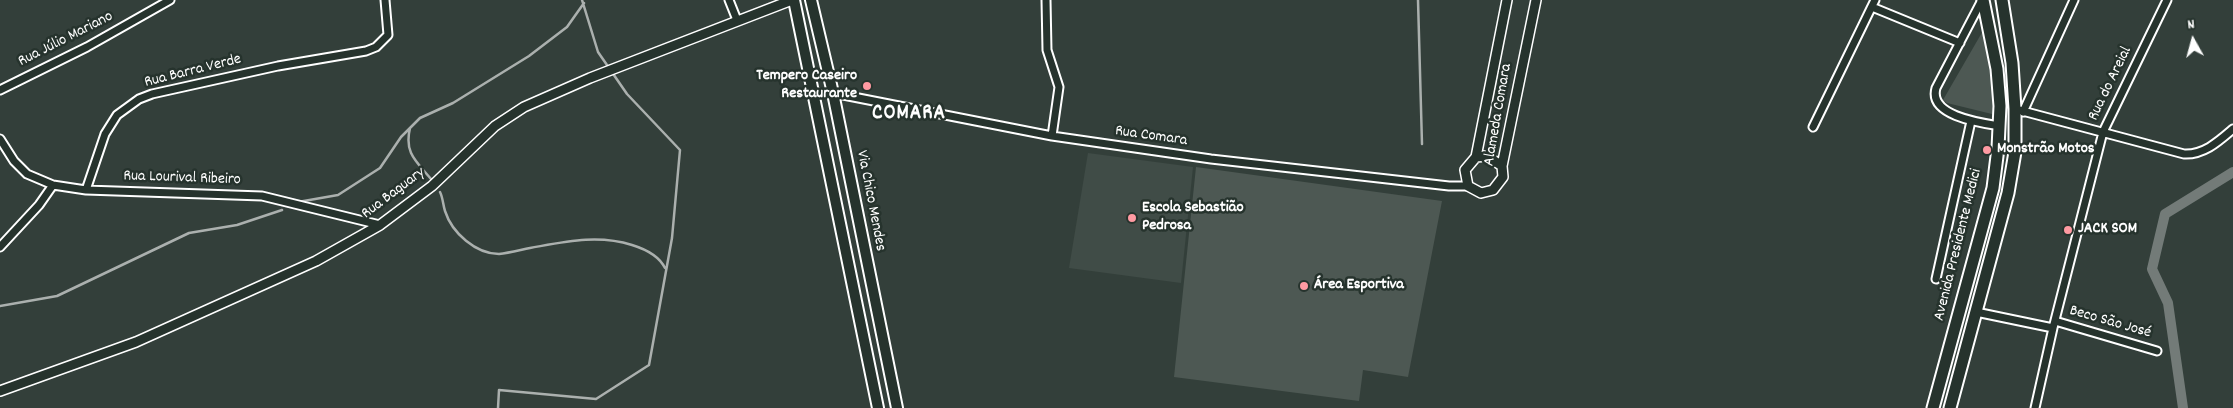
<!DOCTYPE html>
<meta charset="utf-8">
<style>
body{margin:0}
#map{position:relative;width:2233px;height:408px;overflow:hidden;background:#333f3a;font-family:Dekko,sans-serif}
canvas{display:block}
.north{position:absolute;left:2168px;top:15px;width:50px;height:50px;-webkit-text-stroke:4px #26332d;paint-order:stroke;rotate:353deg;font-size:14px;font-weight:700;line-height:20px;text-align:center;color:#fff}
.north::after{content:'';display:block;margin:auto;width:18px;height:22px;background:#fff;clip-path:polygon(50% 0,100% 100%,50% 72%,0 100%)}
</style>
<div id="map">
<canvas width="2233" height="408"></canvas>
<div class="north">N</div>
</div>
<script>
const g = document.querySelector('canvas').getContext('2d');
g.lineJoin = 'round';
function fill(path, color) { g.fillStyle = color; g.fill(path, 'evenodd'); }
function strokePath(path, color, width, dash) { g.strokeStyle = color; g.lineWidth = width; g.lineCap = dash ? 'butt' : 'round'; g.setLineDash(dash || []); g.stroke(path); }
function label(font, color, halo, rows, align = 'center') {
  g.font = font + ' Dekko,sans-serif'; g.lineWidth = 5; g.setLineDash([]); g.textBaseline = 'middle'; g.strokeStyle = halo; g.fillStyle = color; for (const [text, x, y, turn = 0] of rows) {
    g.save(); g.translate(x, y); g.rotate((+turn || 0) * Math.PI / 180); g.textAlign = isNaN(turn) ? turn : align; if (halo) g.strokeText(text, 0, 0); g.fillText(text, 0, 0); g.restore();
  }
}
fill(new Path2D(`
 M1088 153 1193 167 1181 283 1069 268Z`), '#404c47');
fill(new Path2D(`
 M1984 29 1989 44 1996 115 1947 103 1943 100Z
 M1196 167 1442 201 1408 377 1363 370 1359 401 1174 377Z`), '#4d5853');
strokePath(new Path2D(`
 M1418 0 1422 144
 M410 128C404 153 416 161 431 179
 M440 192C443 198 443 205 445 211 452 233 476 254 499 254 509 253 520 250 530 248 564 242 597 234 632 245 645 249 659 256 665 268
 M298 202 338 195 380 168 401 137 420 118 453 103 529 56 567 27 584 3
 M0 306 57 296 189 233 237 225 282 210
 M498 408 499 390 596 399 649 365 672 238 680 150 627 94 598 52 582 0`), '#abb0ae', 2.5);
strokePath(new Path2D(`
 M2183 408 2168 303 2152 269 2165 214 2233 172`), '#737b78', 10);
const minor = new Path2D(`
 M729 0 737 20
 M1046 0 1047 50 1059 87 1052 136
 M1982 0 1936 88C1928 116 1981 123 2000 126
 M1872 7 1960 43
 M0 90 87 47 170 0
 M833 93 1052 136 1211 159 1449 186H1468
 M2015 109 2184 154C2204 155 2219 141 2233 129
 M2023 112 2074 0
 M1813 127 1875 0
 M0 139 14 161 27 174 53 185 86 190 262 196 380 225
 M86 190 105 134 117 115 139 99 152 94 278 66 366 51 376 47 388 35 385 0
 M0 247 39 205 53 185
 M1936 279 1971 121
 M1976 312 2053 328
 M2055 321 2157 351
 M2035 408 2053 328 2103 132 2167 0`);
const tertiary = new Path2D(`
 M1507 0 1476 157 1465 170 1468 186 1481 193 1493 190 1503 177 1502 166 1536 0
 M1476 157 1487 156 1502 166
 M0 391 136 342 316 261 380 225 432 186 495 126 524 107 590 78 792 0`);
const secondary = new Path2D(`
 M794 0 878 408
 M811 0 833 93 897 408`);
const primary = new Path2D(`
 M1933 408 1993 188 1998 148 2000 106 1997 69 1983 0
 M1950 408 2008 193 2015 152V109L2012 63 2002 0`);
strokePath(minor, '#fff', 11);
strokePath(tertiary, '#fff', 12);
strokePath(secondary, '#fff', 14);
strokePath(primary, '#fff', 15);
strokePath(minor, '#26332d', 7);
strokePath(tertiary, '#26332d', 9);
strokePath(secondary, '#26332d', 10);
strokePath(primary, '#26332d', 11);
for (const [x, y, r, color] of [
 [867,86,5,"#ff9aa2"],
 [1987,150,5,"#ff9aa2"],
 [1132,218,5,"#ff9aa2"],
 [2068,230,5,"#ff9aa2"],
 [1304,286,5,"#ff9aa2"]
]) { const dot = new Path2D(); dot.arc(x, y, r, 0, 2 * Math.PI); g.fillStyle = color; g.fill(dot); strokePath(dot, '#26332d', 2); }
label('16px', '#fff', '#26332d', [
 ["Rua Júlio Mariano",66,40,-27],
 ["Rua Barra Verde",193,72,-14],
 ["Rua do Areial",2111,84,-64],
 ["Alameda Comara",1499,115,-80],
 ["Rua Comara",1151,137,8],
 ["Rua Lourival Ribeiro",182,179,2],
 ["Rua Baguary",394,194,-37],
 ["Via Chico Mendes",870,201,79],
 ["Avenida Presidente Medici",1959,245,-76],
 ["Beco São José",2110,323,16]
]);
label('bold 16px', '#fff', '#26332d', [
 ["Tempero Caseiro",857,77,"right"],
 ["Restaurante",857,95,"right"],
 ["Monstrão Motos",1997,150],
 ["Escola Sebastião",1142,209],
 ["Pedrosa",1142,227],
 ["JACK SOM",2078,230],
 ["Área Esportiva",1314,286]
], 'left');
g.letterSpacing = '1px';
label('bold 21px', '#fff', '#26332d', [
 ["COMARA",909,115]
]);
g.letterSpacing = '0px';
</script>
